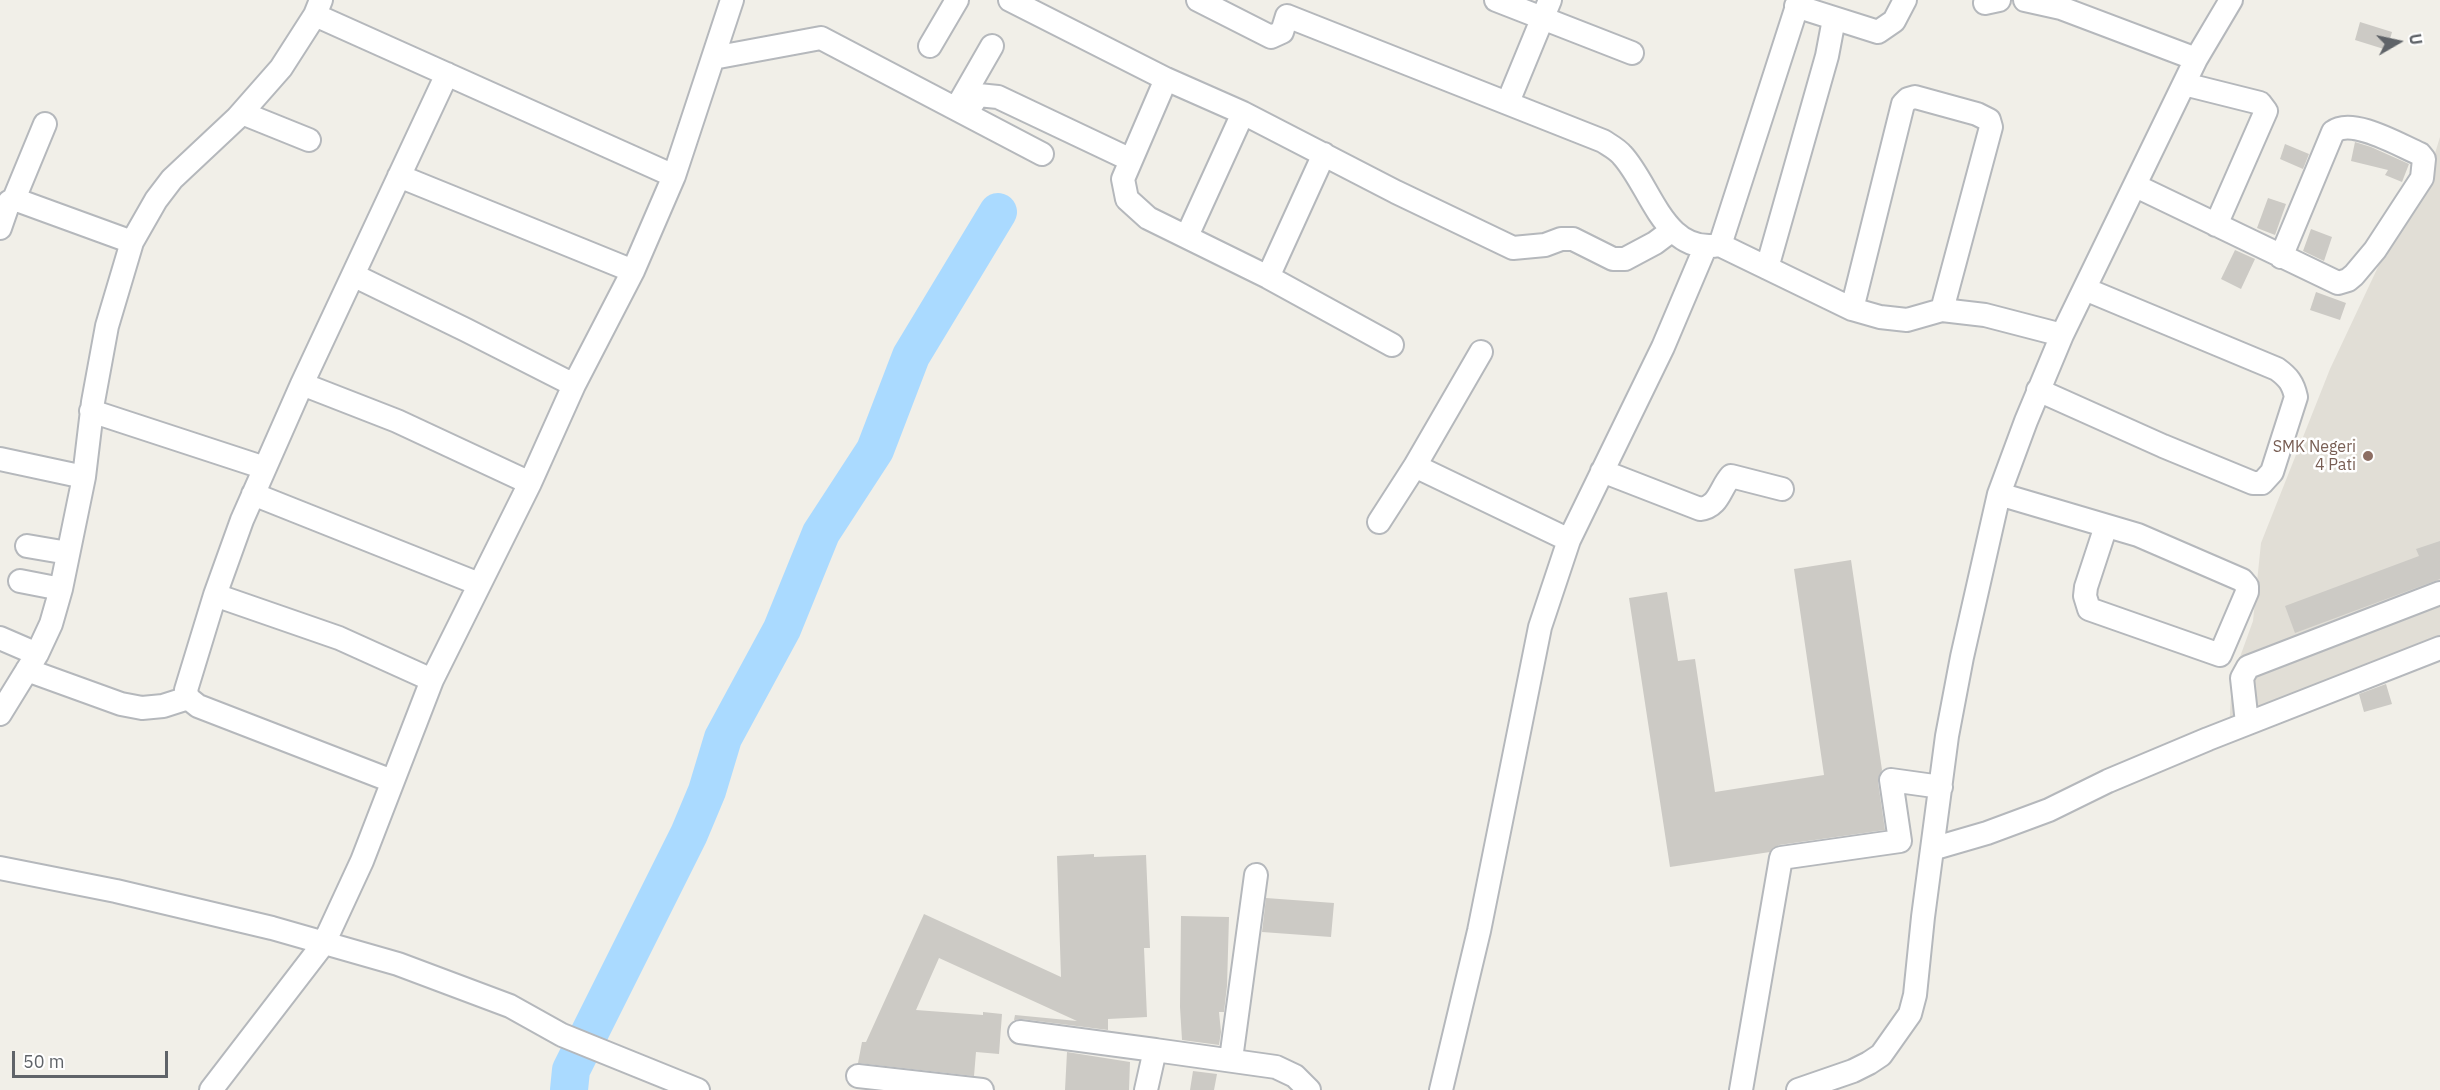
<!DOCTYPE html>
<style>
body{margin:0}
#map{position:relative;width:2440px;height:1090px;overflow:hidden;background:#f1efe8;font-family:"IBM Plex Sans",sans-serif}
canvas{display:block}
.north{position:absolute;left:2368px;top:12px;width:60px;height:60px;-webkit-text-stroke:4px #fff;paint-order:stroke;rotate:81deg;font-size:16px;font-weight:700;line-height:24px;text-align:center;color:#5f6368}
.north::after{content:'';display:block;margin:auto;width:21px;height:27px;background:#5f6368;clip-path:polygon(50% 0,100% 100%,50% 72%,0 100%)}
.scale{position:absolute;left:12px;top:1051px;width:156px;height:27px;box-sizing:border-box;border:3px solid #5f6368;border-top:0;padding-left:8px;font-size:18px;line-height:21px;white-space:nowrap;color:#5f6368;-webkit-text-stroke:4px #fff;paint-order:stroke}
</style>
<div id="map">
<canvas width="2440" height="1090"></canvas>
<div class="north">U</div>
<div class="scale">50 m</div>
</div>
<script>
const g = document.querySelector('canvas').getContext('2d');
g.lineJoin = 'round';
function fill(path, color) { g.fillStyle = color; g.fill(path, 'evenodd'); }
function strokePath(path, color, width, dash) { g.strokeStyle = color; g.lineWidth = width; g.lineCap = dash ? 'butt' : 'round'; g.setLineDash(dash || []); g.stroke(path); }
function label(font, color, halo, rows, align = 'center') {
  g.font = font + ' "IBM Plex Sans",sans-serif'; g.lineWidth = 5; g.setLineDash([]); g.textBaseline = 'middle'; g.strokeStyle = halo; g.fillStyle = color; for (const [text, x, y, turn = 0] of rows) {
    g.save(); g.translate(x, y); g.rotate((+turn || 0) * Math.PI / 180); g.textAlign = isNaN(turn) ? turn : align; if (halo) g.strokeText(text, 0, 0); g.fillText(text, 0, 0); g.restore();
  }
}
fill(new Path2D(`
 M2440 137V647L2229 730 2232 679 2253 621 2261 543 2330 369 2401 218 2428 176Z`), '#e1ded6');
strokePath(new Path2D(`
 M569 1090 571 1070 689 834 707 791 723 738 782 629 821 533 875 450 911 356 998 212`), '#aadaff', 38);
fill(new Path2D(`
 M2360 22 2392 32 2387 50 2355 40Z
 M2355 142 2371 147 2409 164 2402 182 2385 175 2388 170 2351 161Z
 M2285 144 2309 154 2303 169 2280 159Z
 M2268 198 2286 204 2275 235 2257 228Z
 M2311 229 2332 237 2324 261 2303 251Z
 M2235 250 2255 259 2241 289 2221 279Z
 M2316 292 2346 303 2340 320 2310 310Z
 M2440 541V579L2295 633 2285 606 2419 556 2416 549Z
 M1851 560 1882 770 1878 782 1885 830 1779 845 1770 852 1670 867 1629 598 1667 592 1678 661 1695 659 1715 792 1824 775 1794 569Z
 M2386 684 2392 704 2364 712 2359 694Z
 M1094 854V857L1146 855 1150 948H1144L1147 1017 1108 1019V1030L1022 1019 1014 1020 1015 1015 1077 1021 939 958 916 1010 983 1015V1012L1002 1014 999 1054 976 1052 974 1076 858 1063 862 1042H866L924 914 1061 977 1057 856Z
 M1266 898 1334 903 1331 937 1262 932Z
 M1181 916 1229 917 1227 986 1224 1012H1219L1221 1032 1219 1045 1182 1040 1180 1007Z
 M1067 1052 1130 1062 1129 1090H1065Z
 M1193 1071 1217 1074 1214 1090H1190Z`), '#cccac5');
const minor = new Path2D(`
 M1010 0 1166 79 1243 113 1396 192 1513 248 1545 245 1561 239H1573L1613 259H1625L1655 243 1671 231
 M1198 0 1271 37 1282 32 1287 16 1603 141C1609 145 1617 149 1622 155 1651 186 1664 256 1720 245L1852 309 1880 317 1907 320 1942 310 1985 315 2062 335
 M1496 0 1632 53
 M2025 0 2061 8 2196 59
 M1985 3 1999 0
 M1796 6 1878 32 1894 21 1905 0
 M315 15 674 176
 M930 46 957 0
 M713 58 821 38 1042 154
 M1166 79 1123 179 1127 199 1148 218 1268 277 1392 345
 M2184 84 2260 103 2266 111 2216 225
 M1508 102 1550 0
 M957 107 992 46
 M242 113 309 140
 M966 114 978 95 998 97 1131 160
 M399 176 633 271
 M2136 186 2338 283 2348 280 2354 275 2375 250 2422 178 2424 159 2420 154C2399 145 2352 117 2333 132L2281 257
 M14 199 45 124
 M0 228 9 202 14 199 132 242
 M1187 236 1243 113
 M1720 245 1799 0
 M1767 268 1827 56 1834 19
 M353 275 466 330 574 385
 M1268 277 1324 154
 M1852 309 1903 104 1908 99 1915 97 1977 114 1989 120 1991 127 1942 310
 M302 384 397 421 530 483
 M2038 390 2163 446 2253 483H2262L2272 472 2296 397C2293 383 2288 377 2277 369L2085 289
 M91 411 265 468
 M0 459 84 477
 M1415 466 1569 540
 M1602 471 1700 509C1719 507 1720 488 1731 476L1782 489
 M253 494 479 584
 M1999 494 2138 535 2242 580 2247 586V592L2220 655 2089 609 2085 596 2086 587 2106 526
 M1379 522 1415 466 1481 352
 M27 546 68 553
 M20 581 61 589
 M215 595 339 638 432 680
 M0 638 37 654
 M27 670 121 704 142 708 163 706 188 698
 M0 714 37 654 51 624 61 589 84 477 93 402 107 326 132 242 156 200 172 179 237 118 281 68 315 15 321 0
 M2247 723 2242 678 2248 667 2440 593
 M392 781 198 706 188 698 186 690 215 595 242 520 302 384 447 74
 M1932 849 1987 833 2049 810 2108 781 2208 739 2440 648
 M0 868 116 891 272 928 398 964 510 1006 562 1035 698 1090
 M1020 1032 1155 1050
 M1231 1059 1256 875
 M858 1076 982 1090
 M211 1090 324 943 362 861 432 680 530 483 574 385 633 271 674 176 732 0
 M1146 1090 1155 1050 1276 1067 1295 1076 1309 1090
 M1441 1090 1479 931 1540 627 1569 540 1663 347 1705 248
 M1741 1090 1781 858 1900 841 1891 780 1941 787
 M1798 1090 1853 1071 1869 1063 1881 1055 1910 1014 1915 995 1923 917 1947 736 1962 657 1999 494 2026 421 2062 335 2196 59 2231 0`);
strokePath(minor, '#b5b8bc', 26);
strokePath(minor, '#fff', 22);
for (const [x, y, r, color] of [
 [2368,456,6,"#8d6e63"]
]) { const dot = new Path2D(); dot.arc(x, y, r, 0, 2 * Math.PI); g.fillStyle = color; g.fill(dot); strokePath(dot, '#fff', 2); }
label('16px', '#785e54', '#fff', [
 ["SMK Negeri",2356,447],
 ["4 Pati",2356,465]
], 'right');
</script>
